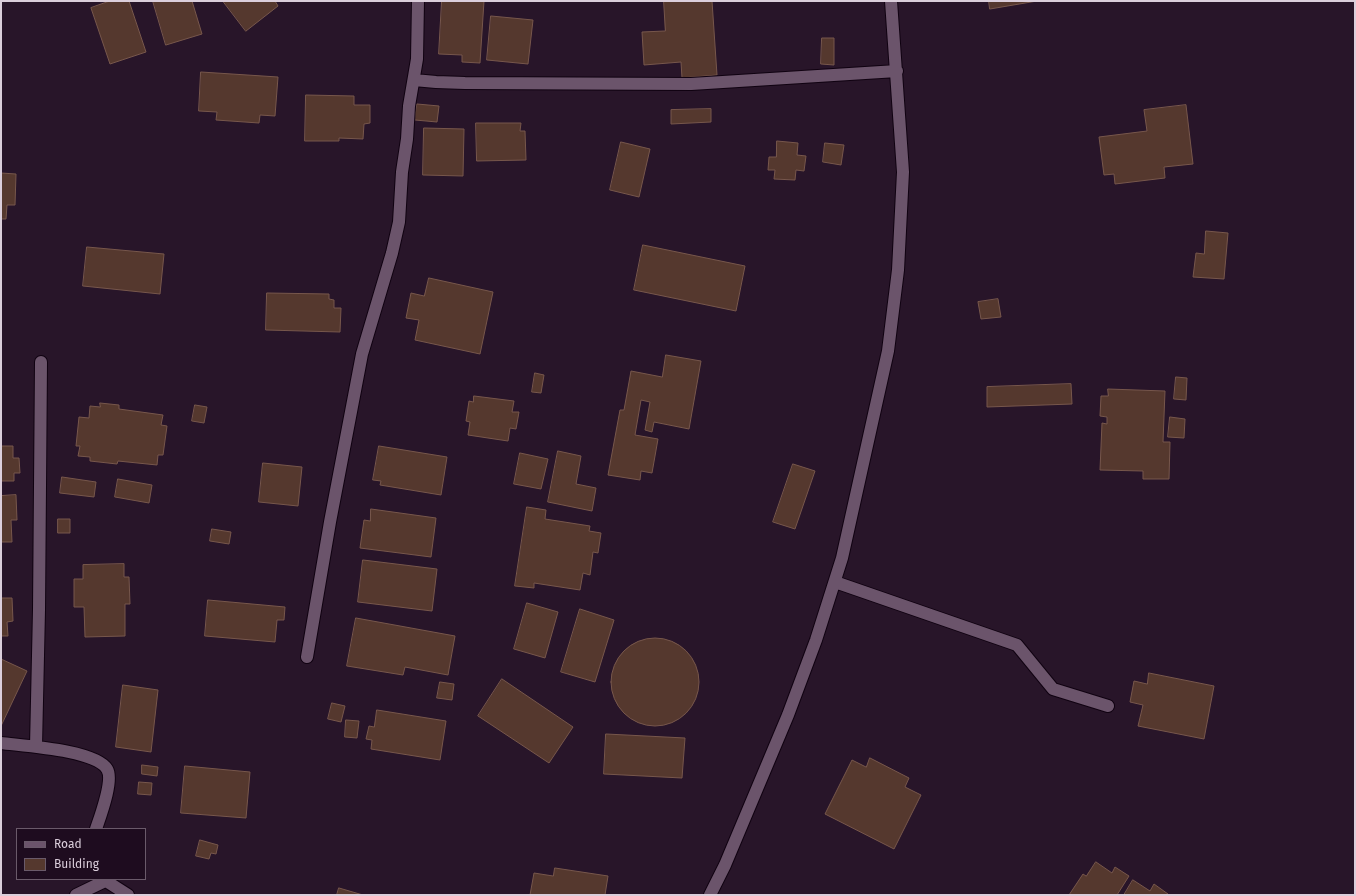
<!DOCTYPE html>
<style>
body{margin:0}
#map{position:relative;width:1356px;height:896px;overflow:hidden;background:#281529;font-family:"Fira Sans",sans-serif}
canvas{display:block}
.frame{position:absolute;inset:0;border:2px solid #dbcedb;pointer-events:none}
.legend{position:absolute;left:16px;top:828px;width:130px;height:52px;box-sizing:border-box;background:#1e0c1f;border:1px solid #6a5a6a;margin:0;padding:5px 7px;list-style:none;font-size:12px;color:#dbcedb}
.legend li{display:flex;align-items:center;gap:8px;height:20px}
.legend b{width:20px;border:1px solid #6a5a6a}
</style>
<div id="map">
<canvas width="1356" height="896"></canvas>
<div class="frame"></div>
<ul class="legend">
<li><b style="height:5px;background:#6b546b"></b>Road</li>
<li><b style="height:11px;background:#55382e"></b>Building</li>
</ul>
</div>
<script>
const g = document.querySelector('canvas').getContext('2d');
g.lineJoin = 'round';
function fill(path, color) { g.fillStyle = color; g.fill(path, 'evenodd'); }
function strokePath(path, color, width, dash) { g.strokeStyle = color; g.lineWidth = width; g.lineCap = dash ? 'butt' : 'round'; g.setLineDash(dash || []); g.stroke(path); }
const building = new Path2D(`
 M110 1H129L146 52 110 64 91 8Z
 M153 1H192L202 34 166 45Z
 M223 1H275L278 6 246 31Z
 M442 1H484L480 63 462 62V55L439 54Z
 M664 1H712L717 75 682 78 681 62 644 65 642 32 665 31Z
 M989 1H1037L990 9Z
 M491 16 533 20 528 64 487 60Z
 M822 38H834V65L821 64Z
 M201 72 278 77 275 116 260 115 259 123 216 120 217 112 199 111Z
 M306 95 354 96V105H370V123L364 124 363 139 339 138V141H305Z
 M417 104 439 106 437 122 415 120Z
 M1186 105 1193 164 1164 167 1165 178 1115 184 1114 174 1104 175 1099 137 1147 131 1144 110Z
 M711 109V122L671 124V110Z
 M476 123H521L520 131H525L526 160 477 161Z
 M424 128 464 129 463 176 423 175Z
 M777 141 798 143 797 155 806 156 804 171 796 170 795 180 774 179 775 170H768L769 157H776Z
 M621 142 650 149 639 197 610 190Z
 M825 143 844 145 841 165 823 162Z
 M1 173 16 174 15 205H7L6 219H1Z
 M1206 231 1228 233 1224 279 1193 277 1196 253 1204 254Z
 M643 245 745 266 736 311 634 290Z
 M87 247 164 254 160 294 83 286Z
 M429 278 493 292 480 354 415 340 419 320 406 318 411 293 424 296Z
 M267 293 329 294V299L334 300V308H341L340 332 266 330Z
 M998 299 1001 317 981 319 978 302Z
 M666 355 701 361 689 429 654 422 652 432 645 430 650 402 641 400 635 435 658 439 652 473 641 471 640 480 608 475 620 410H624L631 371 662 377Z
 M535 373 544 375 541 393 532 392Z
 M1176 377 1187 378 1186 400 1174 399Z
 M1071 384 1072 404 987 407V387Z
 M1108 389 1165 391 1163 442H1170L1169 479H1143V471L1100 470 1102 423 1107 424V417L1100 416 1101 396H1108Z
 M474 396 514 401 512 412H519L516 429 510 428 508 441 468 435 470 422 466 421 469 401 473 402Z
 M100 403 119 405V409L163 415 161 425 167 426 163 455H158L157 465 118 461 117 464 90 461V457L78 456 80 446H76L79 417 89 418 90 406 100 407Z
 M195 405 207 407 204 423 192 421Z
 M1170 417 1185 419 1184 438 1168 437Z
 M1 446H13V458H19L20 473H14V481H1Z
 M379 446 447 457 441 495 380 485 381 481 373 480Z
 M558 451 581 456 576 484 596 488 592 511 548 502Z
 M520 453 548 459 541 489 514 484Z
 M263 463 302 467 298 506 259 502Z
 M793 464 815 471 795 529 773 522Z
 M62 477 96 482 94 497 60 493Z
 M118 479 152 485 149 503 115 497Z
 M16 495 17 520H11L12 542H1V496Z
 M527 507 546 510 545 519 590 526 589 531 601 533 598 553 593 552 590 575 583 573 580 590 534 583V588L515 586Z
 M371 509 436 518 431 557 360 548 364 520 370 521Z
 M58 519H70V533H58Z
 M212 529 231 532 229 544 210 541Z
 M363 560 437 569 432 611 358 602Z
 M124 564V577H129L130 604H125V636L85 637 84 607H74V579H83V565Z
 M1 598H12L13 621 7 622 8 636H1Z
 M208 600 285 607 284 620H277L275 642 205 636Z
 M527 603 558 612 545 658 514 649Z
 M580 609 614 620 595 682 561 672Z
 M356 618 455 636 448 675 405 667 403 675 347 666Z
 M611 682a44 44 0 1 1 88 0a44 44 0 1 1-88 0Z
 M1 659 27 671 1 726Z
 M1149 673 1214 686 1204 739 1138 726 1143 705 1130 702 1134 681 1147 684Z
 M502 679 573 727 549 763 478 716Z
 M440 682 454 684 452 700 437 698Z
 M123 685 158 690 151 752 116 747Z
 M332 703 345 706 341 722 328 719Z
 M377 710 446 721 440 760 371 749 372 740 366 739 369 726 374 727Z
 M346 720 359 721 357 738 345 737Z
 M606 734 685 738 682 778 604 774Z
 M870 758 909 778 905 787 921 795 894 849 825 814 852 760 866 767Z
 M142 765 158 767 157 776 142 774Z
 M185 766 250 772 246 818 181 813Z
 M139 782 152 783 151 795 138 794Z
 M200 840 218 845 216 854 211 853 209 859 196 856Z
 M1096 862 1112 873 1115 867 1129 876 1117 895H1069L1083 874 1086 876Z
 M555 868 608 876 605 895H530L534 873 553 876Z
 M1133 880 1150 891 1154 884 1168 894V895H1124Z
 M339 888 363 895H337Z`);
fill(building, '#55382e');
strokePath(building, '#77574c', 1);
const minor = new Path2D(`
 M414 80 436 82 465 83 691 84 897 71
 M835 582 1017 645 1053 689 1108 706
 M307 657 330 522 362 354 392 253 399 222 402 172 407 139 409 106 417 59 418 1
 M1 743C24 746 95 750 107 769 114 780 100 817 96 829
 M36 746 39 610 41 362
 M103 879 128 895
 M76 895 105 881
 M710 895 725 865 788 715 816 640 842 558 888 351 898 270 903 172 891 1`);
strokePath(minor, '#100211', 14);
strokePath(minor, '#6b546b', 12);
</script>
